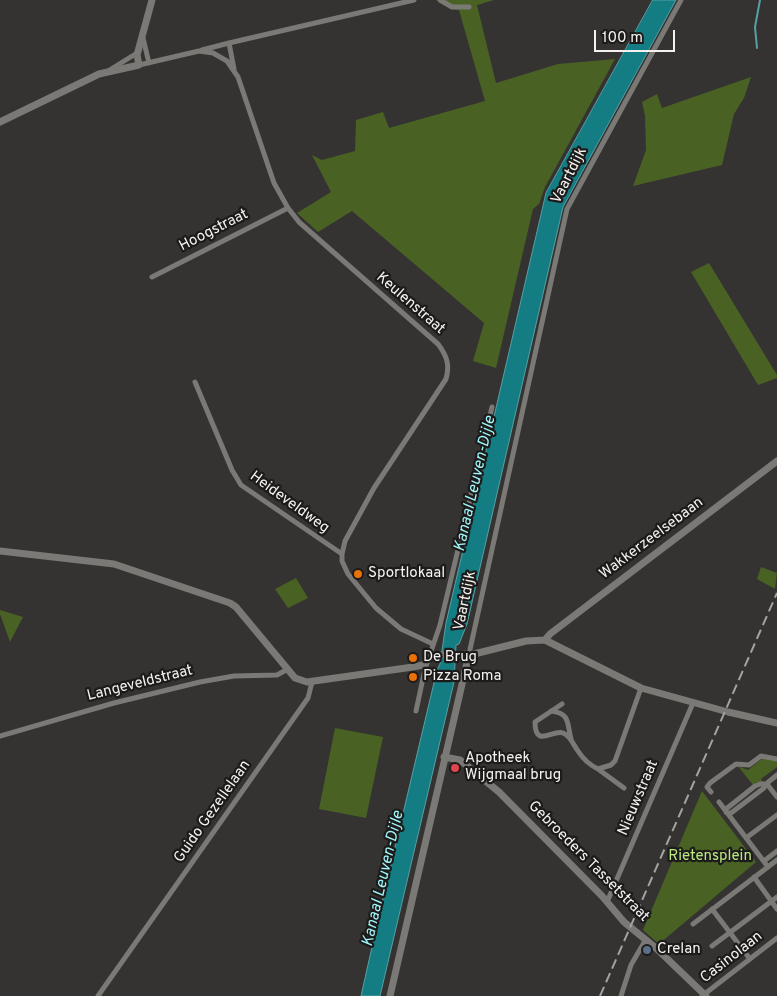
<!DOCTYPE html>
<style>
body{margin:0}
#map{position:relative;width:777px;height:996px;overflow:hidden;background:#343331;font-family:Overpass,sans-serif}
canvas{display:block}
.scale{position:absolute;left:594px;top:30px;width:81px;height:22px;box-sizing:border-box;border:2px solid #f3f2f1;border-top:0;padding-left:6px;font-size:15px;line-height:18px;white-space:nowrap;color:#f3f2f1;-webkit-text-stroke:4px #1c1b1a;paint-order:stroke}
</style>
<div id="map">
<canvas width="777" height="996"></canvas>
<div class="scale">100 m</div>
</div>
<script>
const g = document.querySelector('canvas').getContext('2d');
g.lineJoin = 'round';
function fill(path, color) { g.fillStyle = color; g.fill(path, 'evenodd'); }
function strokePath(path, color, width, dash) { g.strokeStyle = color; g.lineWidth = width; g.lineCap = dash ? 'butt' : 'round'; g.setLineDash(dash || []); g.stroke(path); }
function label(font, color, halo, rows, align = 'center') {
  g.font = font + ' Overpass,sans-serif'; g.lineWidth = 4.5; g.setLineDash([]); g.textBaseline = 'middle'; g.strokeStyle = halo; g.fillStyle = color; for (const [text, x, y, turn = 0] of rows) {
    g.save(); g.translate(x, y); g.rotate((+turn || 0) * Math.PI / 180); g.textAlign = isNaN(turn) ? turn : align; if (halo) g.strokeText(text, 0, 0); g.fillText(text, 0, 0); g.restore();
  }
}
fill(new Path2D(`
 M436 0H494L477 5 496 83 558 64 615 59 545 187 539 204 533 209 496 368 473 361 484 323 352 211 318 232 297 213 331 192 312 155 322 160 355 151 356 120 383 112 389 128 485 101 459 10 452 9Z
 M751 77 744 98 734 114 722 165 633 186 646 150 645 116 642 102 657 94 662 108Z
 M709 263 777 375V378L758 385 691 272Z
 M761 567 777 573 775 589 757 579Z
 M296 578 308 598 288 608 275 589Z
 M0 610 23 617 10 642 0 614Z
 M335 728 383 737 366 818 319 809Z
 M763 758 777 761V767L761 779 763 783 757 782 753 785 738 766 748 770Z
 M702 791 756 862 659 944 643 930Z`), '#496223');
const water = new Path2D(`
 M653 0H676L563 207 467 624 459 644 456 645 454 682 380 996H361L383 898 437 670 440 664 446 623 546 193Z`);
fill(water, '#147d83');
strokePath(water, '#57a0a4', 1);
strokePath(new Path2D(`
 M757 48 755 27 760 0`), '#57a0a4', 2);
strokePath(new Path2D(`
 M440 0 452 7H469
 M143 38 149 63
 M229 43 414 0
 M202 50 229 43 234 69
 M139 65 199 51 213 53 227 61 238 77 274 183 288 208 299 222 438 344C447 356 450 365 446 379L374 488 345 541 342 554V561L348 574 376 608 401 629 433 644
 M108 71 137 53
 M152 277 288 208
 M195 382 232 470 241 485 342 554
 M469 654 567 209 681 0
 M562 704 535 722C535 749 553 729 563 733 571 736 573 745 578 751 583 759 590 765 598 769L611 765 615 761 641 688
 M416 711 425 669 440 625 492 407
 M551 711C571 713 567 725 571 739
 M0 736 114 703 200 682 234 676 277 675 288 669
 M598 769 624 788
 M767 784 777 797
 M711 792 707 787 710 783 736 764 749 765 761 756 777 759
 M719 802 768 867
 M726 812V809L755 786 760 784H766
 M727 813H731L764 788 766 784 777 775
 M746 838 777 815
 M764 861 777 851
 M754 877 777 909
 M607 902 693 703
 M712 909 750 959
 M693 924 777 860
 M712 946 777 897
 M98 996 308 698 312 682
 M621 996 631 965 646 939
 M702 996 777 938`), '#7a7976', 5);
strokePath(new Path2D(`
 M0 122 99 74 139 65 137 55 152 0
 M0 551 114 564 230 603 236 607 295 678 307 682 413 667 423 665 430 658 439 655 474 654 526 641 545 640 641 688 728 712 777 723
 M545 640 550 634 777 461
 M444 757 460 760 499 792 602 896 624 922 657 949 706 996
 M390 996 469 654`), '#7a7976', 7);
strokePath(new Path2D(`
 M600 996 777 593`), '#a4a3a2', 2, [10, 5]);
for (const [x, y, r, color] of [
 [358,574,5,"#e8710a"],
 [413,658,5,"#e8710a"],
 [413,677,5,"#e8710a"],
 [455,768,5,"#e0444e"],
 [647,950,5,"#5c6f8a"]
]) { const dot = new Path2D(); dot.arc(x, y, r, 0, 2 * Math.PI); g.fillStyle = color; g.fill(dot); strokePath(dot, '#1c1b1a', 2); }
label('15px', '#f3f2f1', '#1c1b1a', [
 ["Vaartdijk",570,176,-63],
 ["Hoogstraat",214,231,-27],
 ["Keulenstraat",410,304,41],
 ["Heideveldweg",289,503,36],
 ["Wakkerzeelsebaan",652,539,-37],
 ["Vaartdijk",466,601,-78],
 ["Langeveldstraat",140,684,-14],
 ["Nieuwstraat",639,798,-67],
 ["Guido Gezellelaan",213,812,-55],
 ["Gebroeders Tassetstraat",588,862,45],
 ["Casinolaan",732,958,-38]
]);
label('15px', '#f3f2f1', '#1c1b1a', [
 ["Sportlokaal",368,574],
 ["De Brug",423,658],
 ["Pizza Roma",423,677],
 ["Apotheek",465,759],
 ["Wijgmaal brug",465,776],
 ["Crelan",657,950]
], 'left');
label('15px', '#bbe780', '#1c1b1a', [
 ["Rietensplein",710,857]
]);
label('italic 16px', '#9ff5fa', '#1c1b1a', [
 ["Kanaal Leuven-Dijle",476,484,-77],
 ["Kanaal Leuven-Dijle",384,879,-77]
]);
</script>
